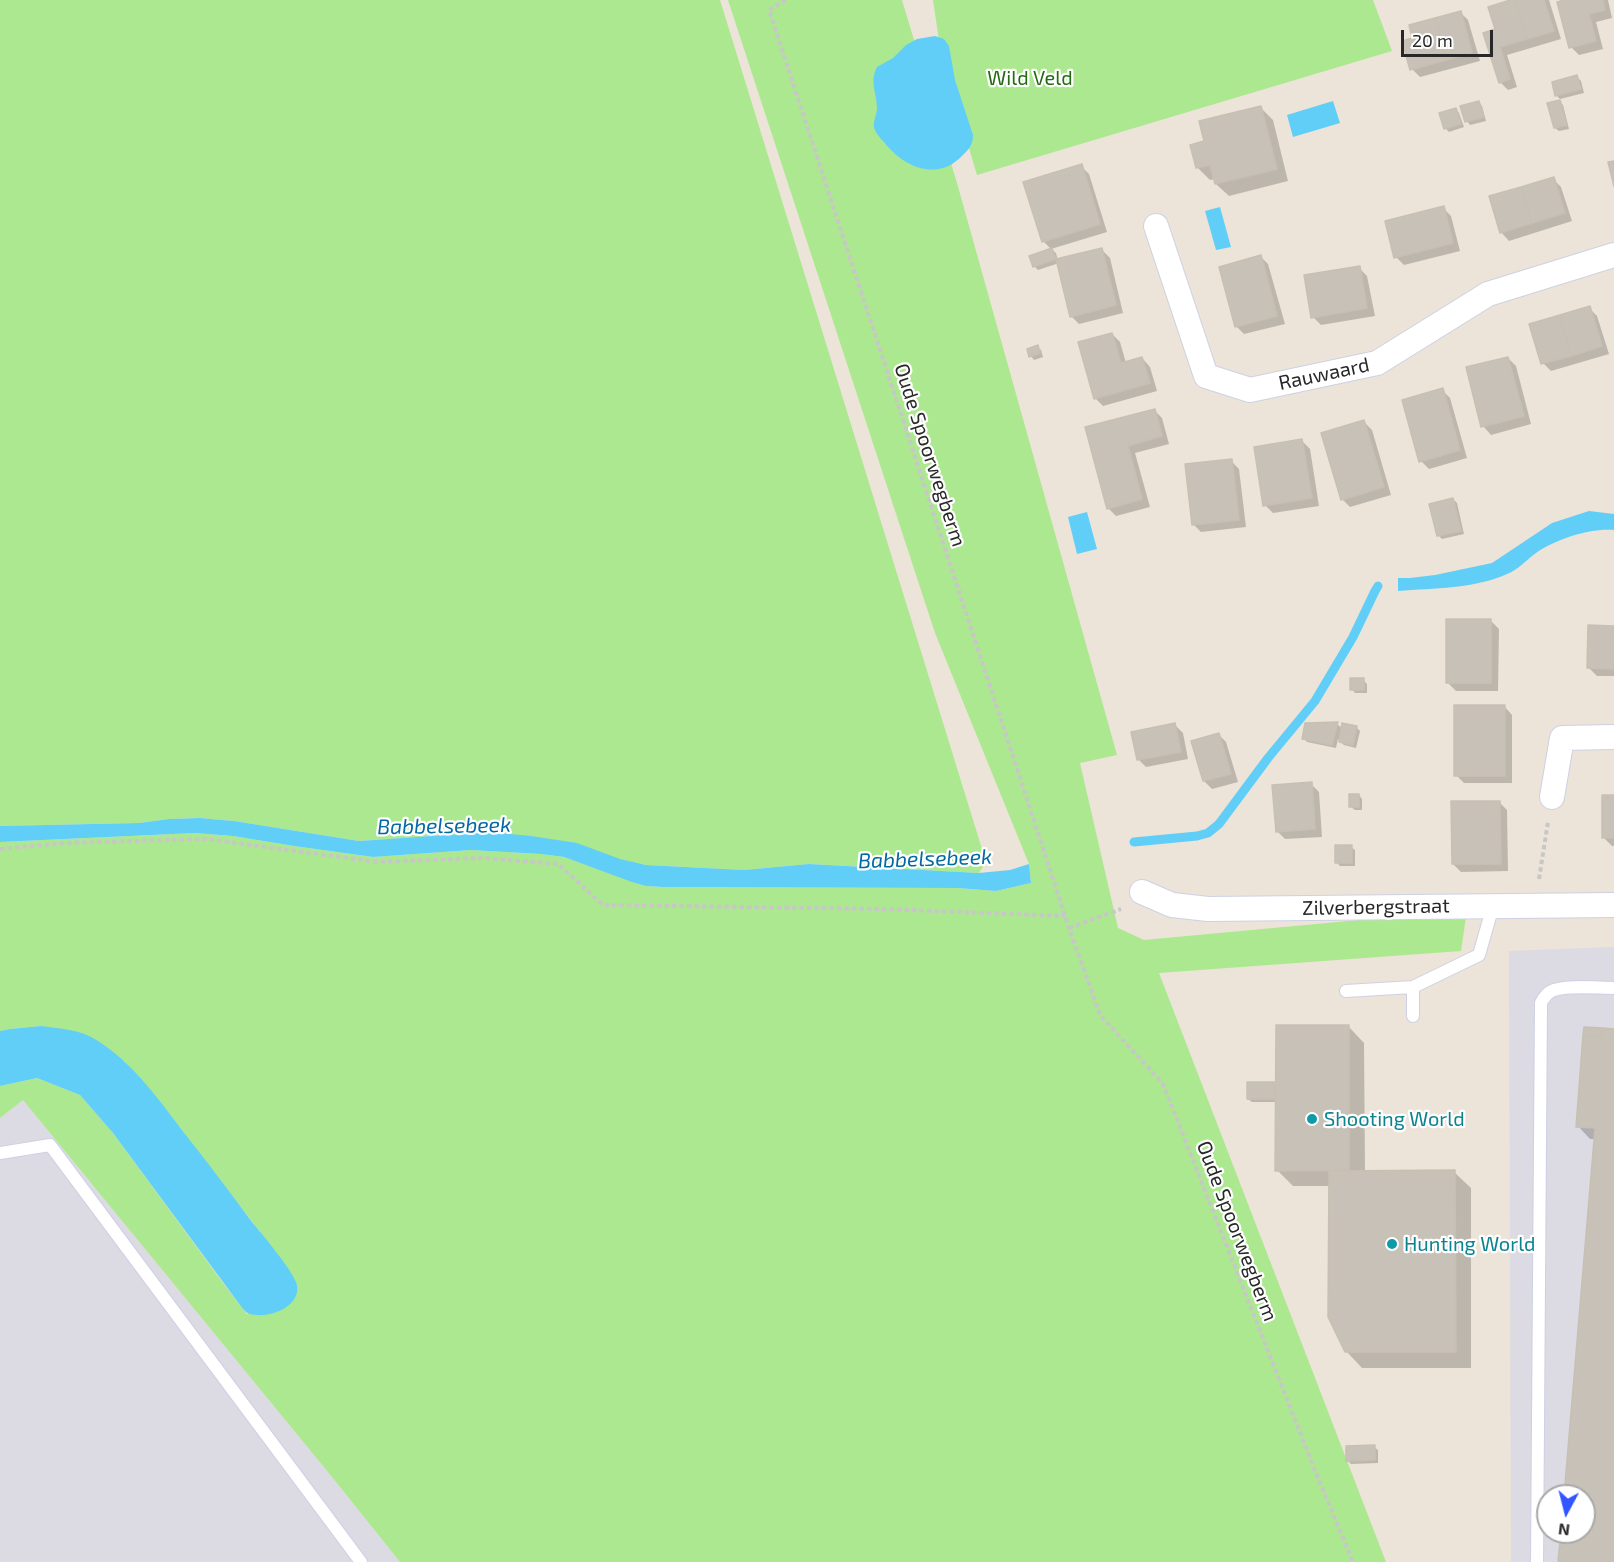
<!DOCTYPE html>
<style>
body{margin:0}
#map{position:relative;width:1614px;height:1562px;overflow:hidden;background:#ece4d8;font-family:"Exo 2",sans-serif}
canvas{display:block}
.north{position:absolute;left:1536px;top:1484px;width:60px;height:60px;box-sizing:border-box;background:#fff;border:2px solid #a9a9a9;border-radius:50%;rotate:187deg;font-size:16px;font-weight:700;line-height:24px;text-align:center;color:#282828}
.north::after{content:'';display:block;margin:auto;width:21px;height:27px;background:#3256ff;clip-path:polygon(50% 0,100% 100%,50% 72%,0 100%)}
.scale{position:absolute;left:1401px;top:30px;width:92px;height:27px;box-sizing:border-box;border:3px solid #282828;border-top:0;padding-left:8px;font-size:18px;line-height:21px;white-space:nowrap;color:#282828;-webkit-text-stroke:4px #fff;paint-order:stroke}
</style>
<div id="map">
<canvas width="1614" height="1562"></canvas>
<div class="north">N</div>
<div class="scale">20 m</div>
</div>
<script>
const g = document.querySelector('canvas').getContext('2d');
g.lineJoin = 'round';
function fill(path, color) { g.fillStyle = color; g.fill(path, 'evenodd'); }
function strokePath(path, color, width, dash) { g.strokeStyle = color; g.lineWidth = width; g.lineCap = dash ? 'butt' : 'round'; g.setLineDash(dash || []); g.stroke(path); }
function label(font, color, halo, rows, align = 'center') {
  g.font = font + ' "Exo 2",sans-serif'; g.lineWidth = 4.5; g.setLineDash([]); g.textBaseline = 'middle'; g.strokeStyle = halo; g.fillStyle = color; for (const [text, x, y, turn = 0] of rows) {
    g.save(); g.translate(x, y); g.rotate((+turn || 0) * Math.PI / 180); g.textAlign = isNaN(turn) ? turn : align; if (halo) g.strokeText(text, 0, 0); g.fillText(text, 0, 0); g.restore();
  }
}
fill(new Path2D(`
 M1614 947V1562H1511L1509 951ZM1548 1496H1584V1532H1548Z
 M23 1100 332 1477 400 1562H0V1118Z`), '#dcdae3');
fill(new Path2D(`
 M0 0H720L986 862 979 873 810 864 744 870 646 865 489 832 359 841 234 821 200 818 169 819 139 823 0 826Z
 M728 0H902L957 183 1117 755 1080 763 1118 928 1144 940 1467 910 1461 951 1159 973 1386 1562H400L332 1477 23 1100 0 1118V1086L37 1078 80 1095 113 1133 223 1283 247 1314 295 1281 277 1254 161 1103 125 1062 41 1026 10 1029 0 1031V842L195 833 233 836 294 846 373 857 471 850 541 854 564 857 646 886 663 887 957 888 996 891 1031 883 1029 864 935 633Z
 M933 0H1373L1392 51 977 175 941 54Z`), '#ace88f');
fill(new Path2D(`
 M935 36 944 39 949 46 955 80 973 135C973 144 970 148 963 155 938 182 904 168 884 142 880 138 875 132 874 127 873 121 877 114 877 108 877 93 869 82 877 67L893 58 906 45 917 39Z
 M1333 101 1340 123 1293 137 1287 115Z
 M1220 207 1231 247 1216 250 1205 211Z
 M1589 511 1614 514V530C1590 528 1556 539 1536 553 1526 560 1518 570 1507 574 1473 589 1435 588 1398 591V578H1410L1435 575 1492 563 1552 523Z
 M1087 512 1097 549 1077 554 1068 517Z
 M200 818 234 821 359 841 489 832 531 836 577 843 620 859 646 865 744 870 809 864 979 873 1010 870 1029 864 1031 883 996 891 957 888 663 887 646 886 632 882 564 857 541 854 471 850 373 857 294 846 233 836 195 833 0 842V826L139 823 169 819Z
 M41 1026C62 1029 80 1029 98 1041 134 1064 160 1101 185 1134 208 1163 230 1192 252 1222 262 1234 294 1272 297 1285 301 1308 267 1319 250 1314 246 1313 243 1309 240 1305L113 1133 80 1095 37 1078 0 1086V1031L10 1029Z`), '#61cef8');
fill(new Path2D(`
 M1516 0H1549L1561 39 1507 55 1517 87 1508 90 1500 82 1497 30Z
 M1570 0H1608L1612 18 1596 22 1603 49 1579 55 1571 47Z
 M1460 12 1468 20 1480 61 1420 77 1412 69Z
 M1577 77 1581 81 1584 93 1560 99 1556 95Z
 M1478 102 1482 106 1486 121 1470 125 1467 121Z
 M1560 102 1563 105 1569 129 1559 131 1555 128Z
 M1261 108 1273 120 1288 181 1229 196 1216 184 1215 179 1210 180 1198 168 1206 143Z
 M1456 109 1459 113 1464 127 1449 132 1445 128Z
 M1081 166 1089 174 1107 232 1051 249 1056 253 1058 261 1102 250 1110 258 1123 313 1079 324 1071 316 1059 263 1038 270 1034 266 1052 250 1043 241Z
 M1553 179 1561 187 1572 221 1509 241 1501 232Z
 M1443 208 1451 216 1460 251 1404 265 1396 257Z
 M1260 256 1268 264 1285 324 1244 334 1236 326Z
 M1359 268 1367 276 1375 316 1321 325 1313 317Z
 M1589 308 1597 316 1609 354 1551 371 1543 363Z
 M1112 334 1120 342 1126 363 1142 358 1150 367 1157 391 1103 406 1095 398Z
 M1038 347 1041 350 1043 357 1034 360 1031 356Z
 M1508 358 1516 366 1531 424 1491 435 1483 426Z
 M1442 390 1450 398 1467 458 1429 469 1421 461Z
 M1154 410 1162 418 1169 444 1135 453 1150 507 1116 516 1108 508 1087 428Z
 M1364 422 1372 430 1391 495 1350 507 1342 499Z
 M1302 441 1310 449 1319 506 1273 513 1265 505Z
 M1231 461 1239 469 1246 527 1201 532 1193 524Z
 M1453 499 1457 503 1464 534 1442 539 1439 536 1431 505Z
 M1491 621 1499 629 1498 691H1456L1448 683Z
 M1614 627V676H1597L1589 668Z
 M1363 680 1367 684V693H1355L1352 689Z
 M1504 706 1512 715V783H1464L1456 775Z
 M1337 724 1343 729 1356 727 1360 731 1356 748 1344 745 1338 739 1336 748 1307 742 1304 738Z
 M1175 725 1183 733 1188 759 1146 767 1138 759Z
 M1218 734 1226 742 1238 782 1212 789 1204 781 1193 742Z
 M1311 784 1319 792 1322 837 1285 839 1277 831Z
 M1359 795 1362 799V810H1355L1351 807Z
 M1614 797V846H1612L1604 838Z
 M1499 802 1507 810 1508 871 1461 872 1453 864Z
 M1351 847 1355 850V866H1340L1336 862Z
 M1348 1026 1364 1043 1365 1172H1454L1471 1188V1368H1362L1346 1351 1330 1186H1293L1277 1170V1102H1252L1248 1099 1274 1084 1277 1087Z
 M1614 1030V1562H1561L1560 1561 1562 1532H1584L1596 1139H1590L1578 1126Z
 M1374 1447 1378 1450V1463L1351 1464 1347 1460Z`), '#0003');
strokePath(new Path2D(`
 M1134 842 1197 836 1208 833 1219 824 1268 758 1315 701 1353 637 1375 591 1378 586`), '#61cef8', 9);
const building = new Path2D(`
 M1510 0H1515L1527 39 1500 47 1510 79 1499 83 1483 33 1495 29 1488 7Z
 M1515 0H1544L1554 31 1527 39Z
 M1564 0H1603L1605 10 1589 14 1596 41 1569 48 1557 2Z
 M1461 11 1472 53 1446 60 1435 18Z
 M1435 18 1446 60 1410 70 1402 41 1412 38 1409 25Z
 M1577 75 1581 89 1555 96 1552 82Z
 M1560 100 1567 125 1554 128 1547 103Z
 M1479 101 1484 117 1465 122 1460 106Z
 M1261 106 1277 169 1215 184 1210 165 1196 168 1190 145 1204 141 1199 121Z
 M1456 108 1461 124 1444 129 1439 113Z
 M1614 161V186L1608 162Z
 M1082 164 1100 224 1042 242 1023 182Z
 M1554 177 1565 213 1532 223 1521 187Z
 M1521 187 1532 223 1500 233 1489 196Z
 M1444 206 1453 243 1394 258 1385 221Z
 M1052 248 1056 259 1033 267 1029 256Z
 M1102 248 1116 305 1070 317 1056 259Z
 M1261 255 1277 316 1235 327 1219 267Z
 M1360 266 1367 308 1311 318 1304 275Z
 M1590 306 1602 346 1571 356 1560 315Z
 M1560 315 1571 356 1541 364 1529 324Z
 M1112 333 1121 363 1142 357 1150 383 1094 399 1078 342Z
 M1038 345 1040 353 1029 357 1027 349Z
 M1508 357 1524 416 1481 427 1466 367Z
 M1443 388 1460 450 1419 462 1402 400Z
 M1155 409 1162 436 1128 446 1142 499 1107 509 1085 427Z
 M1364 420 1384 487 1341 500 1321 433Z
 M1302 439 1312 498 1263 506 1254 447Z
 M1232 459 1239 520 1192 525 1185 464Z
 M1453 498 1461 531 1437 536 1429 504Z
 M1446 619H1491V683H1446Z
 M1588 625 1614 626V669L1587 668Z
 M1350 678H1364V690H1350Z
 M1454 705H1505V776H1454Z
 M1338 722 1332 745 1302 739 1305 723Z
 M1175 723 1181 752 1137 760 1131 732Z
 M1342 723 1357 726 1353 745 1339 742Z
 M1219 733 1231 774 1203 781 1191 741Z
 M1312 782 1315 829 1276 832 1272 785Z
 M1349 794H1359V807H1349Z
 M1602 795H1614V838H1602Z
 M1451 801H1500L1501 864H1452Z
 M1335 845H1352V863H1335Z
 M1276 1025H1349V1170L1275 1171Z
 M1584 1027 1603 1028 1602 1037 1583 1035Z
 M1603 1028 1614 1029V1562H1566L1558 1561 1561 1532H1584V1496H1564L1595 1128 1576 1127 1583 1035 1602 1037Z
 M1247 1082H1274V1099H1247Z
 M1455 1170 1456 1352H1345L1328 1317 1329 1171Z
 M1375 1445V1460L1346 1461V1446Z`);
fill(building, '#c7c1b8');
strokePath(building, '#c7c0b2', 1.5);
const lane = new Path2D(`
 M1346 991 1413 987
 M1413 1016V987L1479 955 1493 906
 M0 1153 50 1145 361 1562
 M1537 1562 1541 1003C1544 997 1548 992 1554 990 1568 985 1598 988 1614 988`);
const street = new Path2D(`
 M1156 226 1206 376 1250 390 1377 363 1488 294 1614 255
 M1552 797 1562 738 1614 737
 M1142 892 1172 905 1208 909 1614 905`);
strokePath(lane, '#cdd1e3', 14);
strokePath(street, '#cdd1e3', 26);
strokePath(new Path2D(`
 M786 0 769 10 1069 928 1100 1015 1163 1084 1314 1468 1353 1562
 M0 849 66 843 206 839 377 862 482 858 558 864 603 905 883 909 1065 916
 M1539 879 1548 822
 M1069 928 1121 909`), '#c7c7c7', 4, [4.5, 3]);
strokePath(lane, '#fff', 12);
strokePath(street, '#fff', 24);
for (const [x, y, r, color] of [
 [1312,1119,6,"#0f9aa8"],
 [1392,1244,6,"#0f9aa8"]
]) { const dot = new Path2D(); dot.arc(x, y, r, 0, 2 * Math.PI); g.fillStyle = color; g.fill(dot); strokePath(dot, '#fff', 2); }
label('20px', '#246a13', '#fff', [
 ["Wild Veld",1030,78]
]);
label('20px', '#282828', '#fff', [
 ["Rauwaard",1324,374,-12],
 ["Oude Spoorwegberm",930,455,72],
 ["Zilverbergstraat",1376,907,-1],
 ["Oude Spoorwegberm",1237,1231,69]
]);
label('20px', '#0d838f', '#fff', [
 ["Shooting World",1324,1119],
 ["Hunting World",1404,1244]
], 'left');
label('italic 21px', '#0269a2', '#fff', [
 ["Babbelsebeek",444,826,-1],
 ["Babbelsebeek",925,859,-2]
]);
</script>
